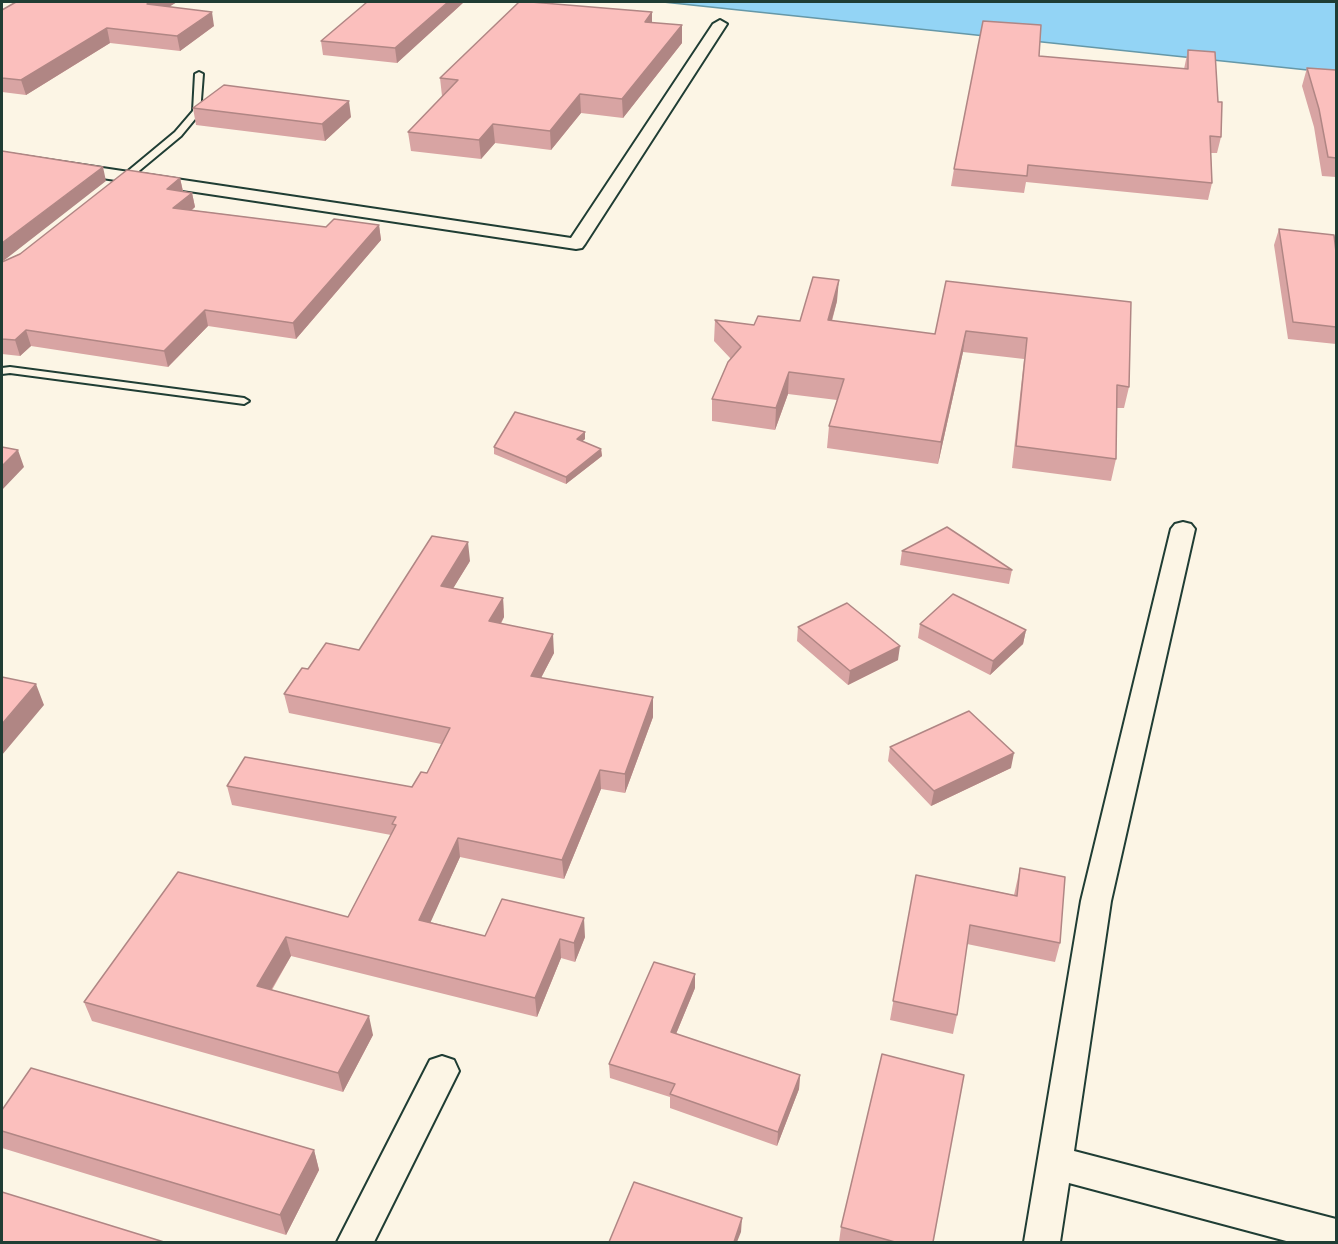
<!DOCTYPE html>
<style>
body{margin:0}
#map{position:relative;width:1338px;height:1244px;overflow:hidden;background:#fcf5e5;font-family:"Playpen Sans",sans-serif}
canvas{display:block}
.frame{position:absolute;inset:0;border:3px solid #1f3d34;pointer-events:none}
</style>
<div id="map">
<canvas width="1338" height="1244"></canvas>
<div class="frame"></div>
</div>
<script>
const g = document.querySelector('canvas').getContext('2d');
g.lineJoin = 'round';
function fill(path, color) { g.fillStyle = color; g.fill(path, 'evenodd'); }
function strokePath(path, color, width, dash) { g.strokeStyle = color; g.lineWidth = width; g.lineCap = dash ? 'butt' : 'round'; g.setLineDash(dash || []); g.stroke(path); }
const water = new Path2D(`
 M663 2H1336V73Z`);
fill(water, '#93d4f5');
strokePath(water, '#6598a8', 1.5);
const lane = new Path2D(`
 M199 72 203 74 200 113 181 136 128 180H122V176L175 132 193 111 195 74Z
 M10 367 244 398 249 401 244 404 10 373 2 374V368Z`);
const street = new Path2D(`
 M720 20 727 24 585 244 582 248 576 249 2 163V153L571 238 713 24Z
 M1183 522 1191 524 1195 529 1111 901 1074 1151 1336 1219V1242H1290L1069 1183 1060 1242H1024L1081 901 1171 529 1175 524Z
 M442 1056 454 1060 459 1071 374 1242H337L430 1060Z`);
strokePath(lane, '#1f3d34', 4);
strokePath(street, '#1f3d34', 4);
fill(lane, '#fcf5e5');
fill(street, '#fcf5e5');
fill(new Path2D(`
 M16 2H177L168 7 214 26 180 51 110 43 26 95 2 92V10Z
 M464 2 397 63 323 55 321 41Z
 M652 12V23L682 43 623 118 581 113 551 150 495 143 481 159 411 151 408 132 443 96H442L440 78Z
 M1188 50 1221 137 1217 153H1211L1212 183 1208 200 1026 182 1024 193 951 186 954 169 1039 56 1184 69Z
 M1307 68 1336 70V177L1322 176 1314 127 1302 86Z
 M193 108 351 117 325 141 196 125Z
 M180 178 183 191 192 193 195 207 192 210 326 227 379 225 381 240 296 339 208 326 168 367 31 346 20 356 2 354V262Z
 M1279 229 1336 252V344L1288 339 1274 245Z
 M946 281 1129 387 1124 408H1117L1116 459 1111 481 1012 468 1024 359 963 352 938 464 827 448 829 426 837 400 788 394 775 430 712 421V399L731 359 714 341 715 320 754 325 800 321 837 301 832 321 935 334Z
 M585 439 582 441 601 449 602 456 566 484 494 454V447Z
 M902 551 1012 570 1009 584 900 565Z
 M470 561 453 588 503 598 504 617 501 624 554 653 541 678 653 717 625 793 601 789 564 879 460 857 430 922 485 936 585 937 575 962 561 958 537 1017 291 956 272 990 373 1035 343 1092 92 1021 84 1002 348 917 391 835 232 805 227 786 412 787 427 773 441 744 289 713 284 694 308 669 359 650Z
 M920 624 1026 630 1023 644 990 675 918 638Z
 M798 627 898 660 848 685 797 641Z
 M890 747 1011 768 931 806 888 761Z
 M1020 868 1060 943 1055 962 967 944 957 1015 953 1034 890 1020 916 875 1014 895Z
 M695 988 676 1034 800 1075 799 1089 777 1146 670 1108V1097L610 1078 609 1064Z
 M2 1110 314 1150 319 1170 286 1235 2 1148Z
 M841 1227 933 1242H839Z`), '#d8a4a3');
fill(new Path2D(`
 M152 2H177L150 19 147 4Z
 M448 2H464L397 63 395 48Z
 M212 12 214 26 180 51 177 36Z
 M652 12V30L645 22Z
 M682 25V43L623 118 622 99Z
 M107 28 110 43 26 95 21 80Z
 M580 94 581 113 551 150 550 131Z
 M349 101 351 117 325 141 322 124Z
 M493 124 495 143 481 159 479 140Z
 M103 167 106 181 2 262V243Z
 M180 178 183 192 167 189Z
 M192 193 195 207 177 222 173 208Z
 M379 225 381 240 296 339 293 323Z
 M839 280 837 301 826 341 828 320Z
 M205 310 208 326 168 367 164 351Z
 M26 330 31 346 20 356 15 340Z
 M966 331 963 352 938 464 941 442Z
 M789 372 788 394 775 430 776 408Z
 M585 432V439L577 446V439Z
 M601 449 602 456 566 484V477Z
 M18 450 24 467 2 490V466Z
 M468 542 470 561 443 605 441 586Z
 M503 598 504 617 491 640 489 621Z
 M1026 630 1023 644 990 675 993 661Z
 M553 634 554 653 532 695 531 676Z
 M900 646 898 660 848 685 850 671Z
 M36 684 44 705 2 755V724Z
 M653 697V717L625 793V774Z
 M1014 753 1011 768 931 806 934 791Z
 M600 770 601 789 564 879 562 860Z
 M458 838 460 857 423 939 419 920Z
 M584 918 585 937 575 962 574 943Z
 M286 937 291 956 262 1005 257 986Z
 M560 939 561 958 537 1017 535 998Z
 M695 974V988L671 1046V1032Z
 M369 1016 373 1035 343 1092 338 1073Z
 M800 1075 799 1089 777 1146 778 1132Z
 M314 1150 319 1170 286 1235 280 1215Z
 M742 1218 741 1232 737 1242H734Z`), '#b08684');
const building = new Path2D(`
 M16 2H152L147 4 212 12 177 36 107 28 21 80 2 78V10Z
 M367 2H448L395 48 321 41Z
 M519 2H531L652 12 645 22 682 25 622 99 580 94 550 131 493 124 479 140 408 132 458 80 440 78Z
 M983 21 1041 25 1039 56 1188 69V50L1215 52 1218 102H1222L1221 137 1210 136 1212 183 1028 165 1027 176 954 169Z
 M1307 68 1336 70V158L1328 157 1319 109Z
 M224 85 349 101 322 124 193 108Z
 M2 151 103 167 2 243Z
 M127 170 180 178 167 189 192 193 173 208 326 227 334 219 379 225 293 323 205 310 164 351 26 330 15 340 2 339V262L20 254Z
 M1279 229 1334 235 1336 252V327L1293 322Z
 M813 277 839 280 828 320 935 334 946 281 1131 302 1129 387 1117 385 1116 459 1016 446 1027 338 966 331 941 442 829 426 844 379 789 372 776 408 712 399 728 362 741 347 715 320 754 325 758 316 800 321Z
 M515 412 585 432 577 439 601 449 566 477 494 447Z
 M2 447 18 450 2 466Z
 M947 527 1012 570 902 551Z
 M432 536 468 542 441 586 503 598 489 621 553 634 531 676 653 697 625 774 600 770 562 860 458 838 419 920 485 936 502 899 584 918 574 943 560 939 535 998 286 937 257 986 369 1016 338 1073 84 1002 178 872 348 917 396 825 392 824 396 817 227 786 245 757 412 787 421 772 427 773 450 728 284 694 302 668 308 669 326 643 359 650Z
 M953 594 1026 630 993 661 920 624Z
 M847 603 900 646 850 671 798 627Z
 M2 677 36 684 2 724Z
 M969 711 1014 753 934 791 890 747Z
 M1020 868 1065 877 1060 943 970 925 957 1015 893 1001 916 875 1017 896Z
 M654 962 695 974 671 1032 800 1075 778 1132 670 1094 675 1084 609 1064Z
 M882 1054 964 1075 933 1242H895L841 1227Z
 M31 1068 314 1150 280 1215 2 1131V1110Z
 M634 1182 742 1218 734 1242H609Z
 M2 1192 164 1242H2Z`);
fill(building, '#fbbfbd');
strokePath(building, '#b08684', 1.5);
</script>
